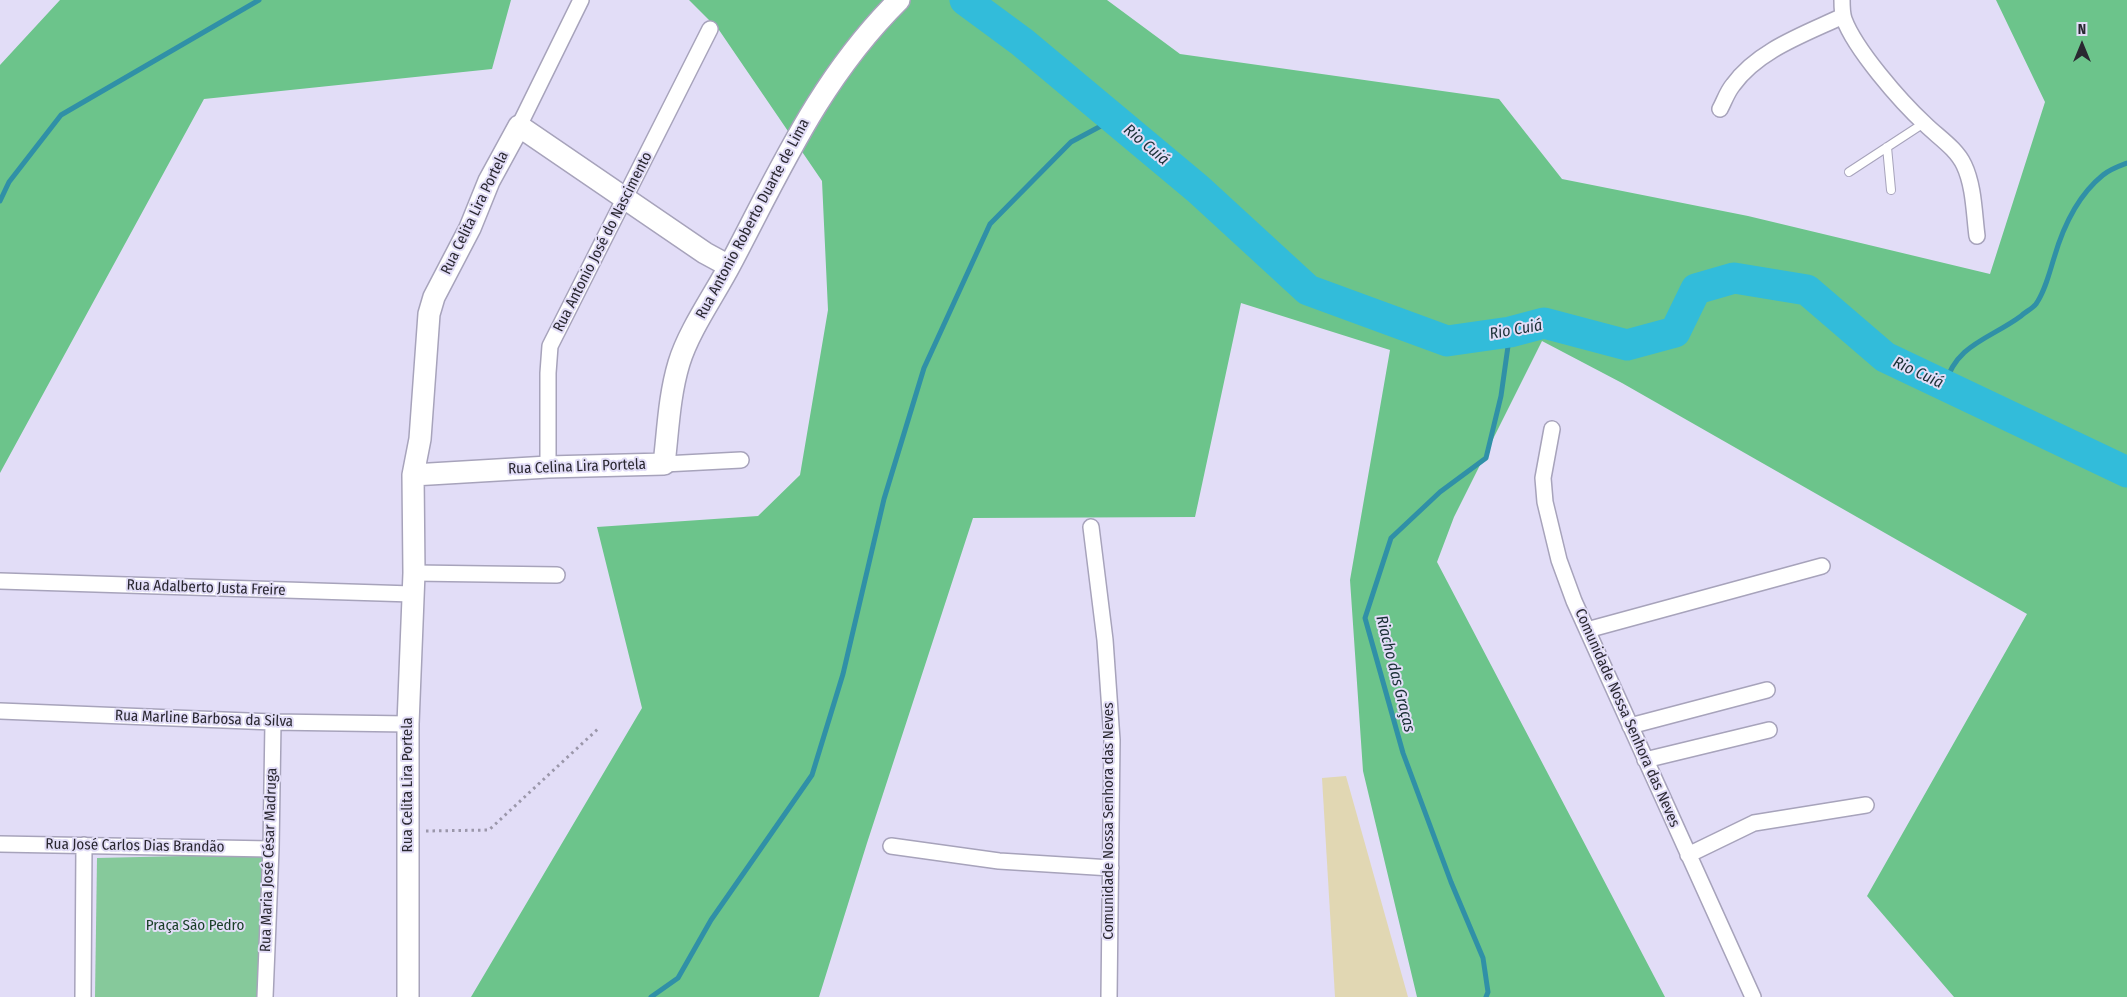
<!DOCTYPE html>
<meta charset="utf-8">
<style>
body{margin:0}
#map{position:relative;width:2127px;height:997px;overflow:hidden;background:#e2ddf7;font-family:"Fira Sans Condensed",sans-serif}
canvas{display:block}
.north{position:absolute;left:2057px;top:20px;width:50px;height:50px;-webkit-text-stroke:4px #e2ddf7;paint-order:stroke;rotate:0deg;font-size:14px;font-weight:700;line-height:20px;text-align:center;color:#2a2831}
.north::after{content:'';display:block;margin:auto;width:18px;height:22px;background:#2a2831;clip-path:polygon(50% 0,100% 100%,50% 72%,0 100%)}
</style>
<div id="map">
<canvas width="2127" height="997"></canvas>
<div class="north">N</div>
</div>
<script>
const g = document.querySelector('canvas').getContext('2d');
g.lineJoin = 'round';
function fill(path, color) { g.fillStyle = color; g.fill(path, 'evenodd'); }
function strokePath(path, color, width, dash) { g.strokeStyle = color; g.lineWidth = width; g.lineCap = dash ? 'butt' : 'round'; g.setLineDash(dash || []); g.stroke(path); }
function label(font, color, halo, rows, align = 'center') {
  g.font = font + ' "Fira Sans Condensed",sans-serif'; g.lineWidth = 4; g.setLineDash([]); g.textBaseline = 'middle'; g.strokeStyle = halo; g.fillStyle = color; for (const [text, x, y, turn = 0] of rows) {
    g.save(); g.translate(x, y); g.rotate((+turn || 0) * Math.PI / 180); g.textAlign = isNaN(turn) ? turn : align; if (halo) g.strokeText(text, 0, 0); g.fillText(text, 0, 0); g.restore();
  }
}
fill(new Path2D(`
 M269 854 263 997H95L97 858Z`), '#86c99b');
fill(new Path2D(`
 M60 0H511L492 69 204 99 0 473V65Z
 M689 0H1107L1180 54 1499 99 1562 179 1748 216 1990 274 2045 102 1996 0H2127V997H1954L1867 896 2027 614 1622 383 1542 341 1454 517 1437 562 1665 997H1417L1363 771 1350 580 1390 350 1241 303 1195 517 973 518 867 843 819 997H471L642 708 597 527 758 516 800 475 828 310 822 181 719 30Z`), '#6cc48b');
fill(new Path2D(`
 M1346 776 1408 997H1335L1322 778Z`), '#e1d7b3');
strokePath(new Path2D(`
 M0 201 9 182 61 115 259 0
 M1945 385C1956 344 1990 339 2021 316 2025 312 2032 309 2036 304 2045 291 2049 274 2054 258 2063 227 2077 196 2103 175 2110 169 2119 166 2127 163
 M651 997 678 978 711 920 812 775 843 674 884 499 924 368 990 224 1071 142 1114 119
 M1486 997 1488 992 1483 958 1451 882 1403 753 1365 618 1391 538 1440 492 1486 458 1501 396 1510 332`), '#3090a7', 5);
strokePath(new Path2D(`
 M965 0 1022 42 1198 189 1308 290 1447 341 1510 332 1544 323 1627 345 1675 332 1696 289 1734 278 1807 290 1885 357 2127 472`), '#32bcda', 31);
const service = new Path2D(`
 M1887 147 1891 190
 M1849 172 1924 123`);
const minor = new Path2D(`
 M1842 0C1842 6 1842 13 1844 19 1855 49 1900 101 1925 124 1938 137 1956 148 1964 165 1974 186 1974 213 1977 236
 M1720 109C1724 102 1727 92 1733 85 1758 50 1805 34 1843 16
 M519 126 581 0
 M1552 429 1543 478 1545 502 1559 560 1574 601 1753 997
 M664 464 741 460
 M548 467V373L550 346 710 29
 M1091 527 1105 640 1112 740 1109 997
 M414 573 557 575
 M0 581 412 594
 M1587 630 1822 566
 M0 711 273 722 408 724
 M1630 726 1767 690
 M1645 760 1769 730
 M0 844 271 849
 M891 846 999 861 1111 868
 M1688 855 1754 823 1866 805
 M83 997 84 845
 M265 997 271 849 273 722`);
const secondary = new Path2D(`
 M413 475 548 467 664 464C668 431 669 396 679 363 689 330 715 294 731 263 781 168 821 77 899 0
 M408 997V724L414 573 413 475 420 439 429 314 434 297 470 228 489 181 519 126 705 253 729 266`);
strokePath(service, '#a7a3bb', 10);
strokePath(minor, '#a7a3bb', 18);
strokePath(secondary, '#a7a3bb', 24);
strokePath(new Path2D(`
 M426 831 489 830 600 727`), '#9b97aa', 3, [2.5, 4]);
strokePath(service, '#fff', 8);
strokePath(minor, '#fff', 15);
strokePath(secondary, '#fff', 21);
label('15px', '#2a2831', '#e2ddf7', [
 ["Rua Celita Lira Portela",475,213,-64],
 ["Rua Antonio Roberto Duarte de Lima",753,219,-62],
 ["Rua Antonio José do Nascimento",603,242,-63],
 ["Rua Celina Lira Portela",577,467,-2],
 ["Rua Adalberto Justa Freire",206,588,2],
 ["Comunidade Nossa Senhora das Neves",1627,718,66],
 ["Rua Marline Barbosa da Silva",204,719,2],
 ["Rua Celita Lira Portela",408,785,-90],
 ["Comunidade Nossa Senhora das Neves",1109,821,-90],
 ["Rua José Carlos Dias Brandão",135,846,1],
 ["Rua Maria José César Madruga",269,860,-88]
]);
label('15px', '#183e26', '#e2ddf7', [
 ["Praça São Pedro",195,926]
]);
label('italic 16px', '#1a3036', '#e2ddf7', [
 ["Rio Cuiá",1146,145,40],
 ["Rio Cuiá",1516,330,-10],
 ["Rio Cuiá",1918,373,25],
 ["Riacho das Graças",1395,674,76]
]);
</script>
